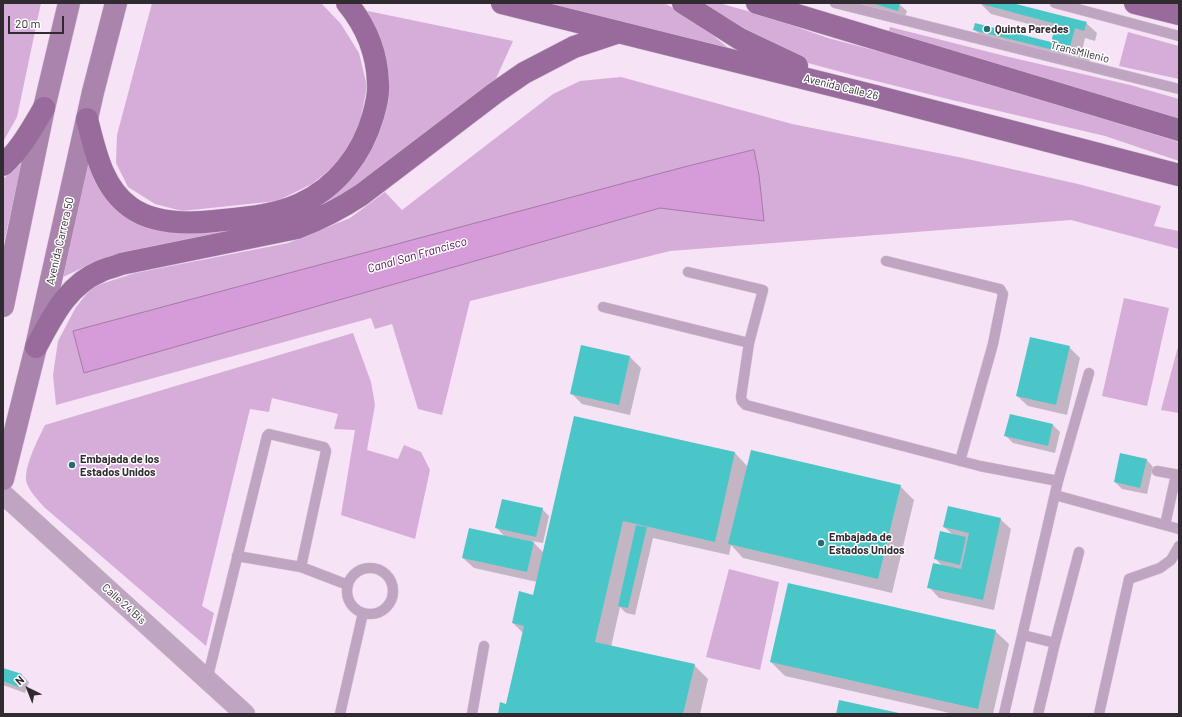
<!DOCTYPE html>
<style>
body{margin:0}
#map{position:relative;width:1182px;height:717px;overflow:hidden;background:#f6e3f6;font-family:Barlow,sans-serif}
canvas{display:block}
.frame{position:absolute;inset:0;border:4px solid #302a31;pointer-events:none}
.north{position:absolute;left:8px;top:669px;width:40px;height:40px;-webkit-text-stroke:3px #fff;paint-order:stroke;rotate:317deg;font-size:11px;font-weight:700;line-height:16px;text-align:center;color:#302a31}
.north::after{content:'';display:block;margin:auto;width:14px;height:18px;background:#302a31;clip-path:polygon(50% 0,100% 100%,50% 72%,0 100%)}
.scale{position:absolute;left:8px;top:16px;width:56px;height:18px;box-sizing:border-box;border:2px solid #302a31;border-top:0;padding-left:5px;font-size:12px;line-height:14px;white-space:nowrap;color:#302a31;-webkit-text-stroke:3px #fff;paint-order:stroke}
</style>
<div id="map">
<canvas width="1182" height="717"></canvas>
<div class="frame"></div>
<div class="north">N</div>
<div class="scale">20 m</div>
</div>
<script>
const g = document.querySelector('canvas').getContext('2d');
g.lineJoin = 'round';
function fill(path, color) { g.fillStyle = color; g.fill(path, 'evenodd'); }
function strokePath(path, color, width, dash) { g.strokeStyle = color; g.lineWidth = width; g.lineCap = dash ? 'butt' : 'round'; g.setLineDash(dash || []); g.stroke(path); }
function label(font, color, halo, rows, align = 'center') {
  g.font = font + ' Barlow,sans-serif'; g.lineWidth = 3; g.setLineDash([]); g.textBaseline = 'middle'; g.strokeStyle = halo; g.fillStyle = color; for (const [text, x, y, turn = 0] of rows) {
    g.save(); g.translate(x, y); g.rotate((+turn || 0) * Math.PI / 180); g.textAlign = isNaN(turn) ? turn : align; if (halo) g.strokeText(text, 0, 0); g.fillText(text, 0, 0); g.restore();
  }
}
fill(new Path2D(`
 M3 3H41L17 117 3 142Z
 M152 3H321L341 24 359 53 367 86 360 123 342 160 312 184 277 201 182 211 155 204 128 187 116 163 117 135Z
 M534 3H664L690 17 742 59Z
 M702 3H719L765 16 828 38 915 61 1179 142V161L1105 136 948 99 856 76 797 60 742 29Z
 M363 10 513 41 494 83 430 129 378 172 330 206 218 235 126 252 95 262 63 277 88 164 156 229 322 199 378 126Z
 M890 27 1005 56 1130 85 1179 99V122L887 36Z
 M1128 32 1179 46V79L1119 66Z
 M621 77 792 124 963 158 1078 184 1161 206 1154 226 1179 231V249L1071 220 670 251 470 301 442 415 418 409 392 324 375 329 371 318 56 405 53 375 58 341 76 307 92 287 135 273 288 243 350 218 385 192 402 210 553 94 580 81Z
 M22 163 3 247V179Z
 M1124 298 1169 308 1147 406 1102 396Z
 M353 333 371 382 375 405 367 450 398 459 404 445 421 452 430 470 415 539 341 515 355 430 334 429 338 414 272 398 269 412 250 409 202 606 214 613 206 646 44 507C38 500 31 493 27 484 22 470 38 439 45 425Z
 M1179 343V413L1161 410Z
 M729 569 779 582 760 670 706 657Z`), '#d6add8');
const water = new Path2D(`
 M754 150 759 175 764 221 660 208 84 373 73 331 684 167Z`);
fill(water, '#d69cd9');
strokePath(water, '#a47aa7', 1);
fill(new Path2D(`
 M850 3H898L907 11 905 17Z
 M980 3H1008L1086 23 1097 33 1095 41 1085 38 1082 52 1090 61 1089 66 985 40 974 29 1052 43 1055 31 991 14Z
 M582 347 630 357 641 368 630 415 582 404 571 393Z
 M1069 347 1080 358 1067 415 1028 406 1017 396Z
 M575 417 735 453 748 467 900 486 914 500 892 593 743 558 731 545 729 555 653 538 635 615 626 613 620 607 611 647 694 665 708 679 700 714H499L506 705 523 633 513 623 534 596 537 582 474 568 463 558 505 537 496 527 542 509 549 516 543 543 532 541 544 553Z
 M1053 425 1060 432 1055 453 1013 443 1006 436Z
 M1146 459 1153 467 1147 494 1122 489 1115 482Z
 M1000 519 1011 529 994 610 939 598 929 587 942 566 935 558 952 534 944 527Z
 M995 631 1009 644 993 714H954L785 676 771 662Z
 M3 669 22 675 29 682 25 693 3 685Z`), '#0003');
fill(new Path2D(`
 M871 3H900L898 11Z
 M978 3H1012L1087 22 1084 31 1075 28 1070 47 1080 49 1078 56 973 30 975 23 1051 42 1056 24Z
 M1030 337 1070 346 1056 405 1016 396Z
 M581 345 630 356 619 405 570 394Z
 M1010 414 1053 424 1048 446 1004 436Z
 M574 416 735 452 715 542 623 521 595 642 695 664 683 714H498L500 702 506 704 524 626 512 623 519 591 533 595Z
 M751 450 901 485 878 579 728 544Z
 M1120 453 1147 459 1140 488 1114 482Z
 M502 499 543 508 536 537 495 528Z
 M948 506 1001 518 983 600 927 588 933 563 961 569 969 533 943 527Z
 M636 525 647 527 628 608 618 606Z
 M469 528 534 542 527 572 462 558Z
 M940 531 966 537 960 565 934 559Z
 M788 583 996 630 978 709 770 662Z
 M3 668 22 674 18 687 3 681Z
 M839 700 899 713V714H836Z`), '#4bc6c8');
const lane = new Path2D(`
 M835 3 1179 89
 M1055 3 1179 36
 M886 261 1000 289 1003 294 993 344 960 461
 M688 272 763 290 749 343 741 397 742 401 746 405 980 466 1058 481
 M603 307 749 343
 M1157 471 1179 475
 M1055 495 1179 529
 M1165 525 1176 475
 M237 556 301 567 348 585
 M347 591a23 23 0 1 1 46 0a23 23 0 1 1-46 0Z
 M1023 635 1055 643
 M207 680 267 436 269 434 324 447 326 451 301 567
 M340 714 363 613
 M472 714 484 646
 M1004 714 1058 481 1089 373
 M1038 714 1055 643 1079 552
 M1099 714 1129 579 1160 568 1171 560 1179 546`);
const street = new Path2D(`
 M3 494 245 714`);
const secondary = new Path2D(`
 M3 306 44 108 69 3
 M3 479 36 347 93 92 116 3`);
const primary = new Path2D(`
 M502 3 875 96 1179 175
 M683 3 740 39 797 66
 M757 3 1179 130
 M1135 3 1179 14
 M87 119C95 150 102 187 130 207 153 224 187 224 215 221 243 218 274 216 300 204 337 187 362 154 373 116 376 105 379 94 378 83 377 52 366 26 347 3
 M3 165C21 149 32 128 44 108
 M36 347C52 318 67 285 101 271 107 268 115 267 121 264L297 228C320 219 340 209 361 195L495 93 524 73 574 47 619 32`);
strokePath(lane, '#d2c2d3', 11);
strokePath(street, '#d2c2d3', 21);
strokePath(secondary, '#d2c2d3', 23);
strokePath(primary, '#d2c2d3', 23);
strokePath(lane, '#bfa5c1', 10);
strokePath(street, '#bfa5c1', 20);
strokePath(secondary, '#aa84ac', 22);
strokePath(primary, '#996b9c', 22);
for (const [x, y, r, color] of [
 [987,29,4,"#236f70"],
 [72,465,4,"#236f70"],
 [821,543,4,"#236f70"]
]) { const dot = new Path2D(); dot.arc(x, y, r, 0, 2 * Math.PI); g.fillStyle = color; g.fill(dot); strokePath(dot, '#fff', 1.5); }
label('bold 11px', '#302a31', '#fff', [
 ["Quinta Paredes",995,29],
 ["Embajada de los",80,459],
 ["Estados Unidos",80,472],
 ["Embajada de",829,537],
 ["Estados Unidos",829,550]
], 'left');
label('11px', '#302a31', '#fff', [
 ["TransMilenio",1080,52,14],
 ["Avenida Calle 26",841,87,14],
 ["Avenida Carrera 50",60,241,-77],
 ["Calle 24 Bis",124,604,42]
]);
label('italic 12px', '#4f0655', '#fff', [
 ["Canal San Francisco",417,255,-16]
]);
</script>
